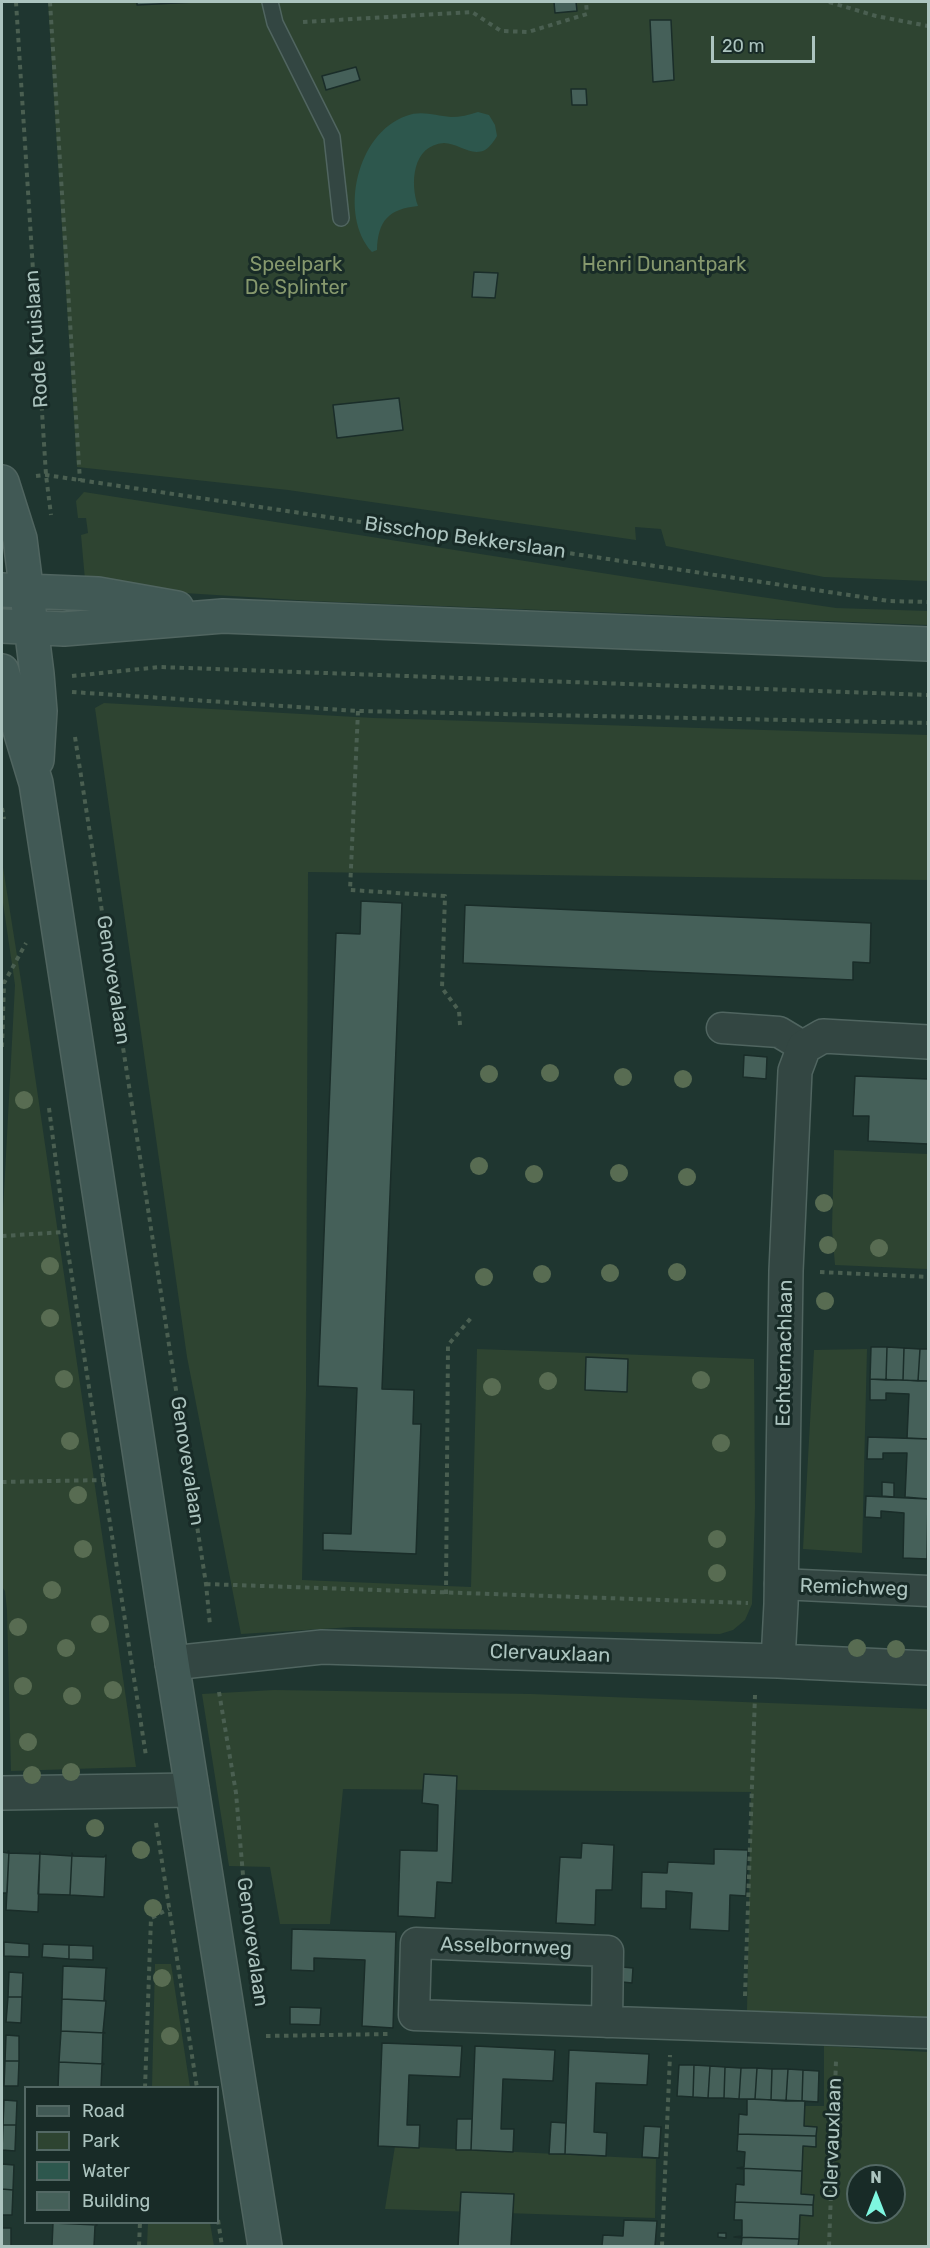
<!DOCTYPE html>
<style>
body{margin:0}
#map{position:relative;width:930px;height:2248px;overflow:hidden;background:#1f3630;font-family:Rubik,sans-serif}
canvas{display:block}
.frame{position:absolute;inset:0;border:3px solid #acc4bf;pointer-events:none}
.legend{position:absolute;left:24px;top:2086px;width:195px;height:138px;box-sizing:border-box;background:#182b27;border:2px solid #536864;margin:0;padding:8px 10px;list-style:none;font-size:18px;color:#acc4bf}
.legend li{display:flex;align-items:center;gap:12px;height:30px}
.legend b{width:30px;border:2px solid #536864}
.north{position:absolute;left:846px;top:2164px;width:60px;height:60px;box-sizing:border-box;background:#182b27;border:2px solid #536864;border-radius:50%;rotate:0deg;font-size:16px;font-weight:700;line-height:24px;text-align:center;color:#acc4bf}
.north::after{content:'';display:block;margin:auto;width:21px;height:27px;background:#7ef7e0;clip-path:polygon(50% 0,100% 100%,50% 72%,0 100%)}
.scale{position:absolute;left:711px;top:36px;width:104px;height:27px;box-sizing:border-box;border:3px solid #acc4bf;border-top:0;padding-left:8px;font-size:18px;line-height:21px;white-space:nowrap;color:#acc4bf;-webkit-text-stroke:4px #182b27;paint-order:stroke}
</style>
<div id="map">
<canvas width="930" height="2248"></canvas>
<div class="frame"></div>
<ul class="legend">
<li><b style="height:8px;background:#415955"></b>Road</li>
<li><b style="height:16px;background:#2e4431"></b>Park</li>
<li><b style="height:16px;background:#2d574d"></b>Water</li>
<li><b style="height:16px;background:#456059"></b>Building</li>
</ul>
<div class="north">N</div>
<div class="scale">20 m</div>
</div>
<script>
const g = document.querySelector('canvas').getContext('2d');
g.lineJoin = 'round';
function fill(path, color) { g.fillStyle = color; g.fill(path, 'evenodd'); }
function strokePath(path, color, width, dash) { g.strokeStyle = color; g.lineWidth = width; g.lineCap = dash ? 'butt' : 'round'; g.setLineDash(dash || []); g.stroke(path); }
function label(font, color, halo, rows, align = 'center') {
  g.font = font + ' Rubik,sans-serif'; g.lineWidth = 6; g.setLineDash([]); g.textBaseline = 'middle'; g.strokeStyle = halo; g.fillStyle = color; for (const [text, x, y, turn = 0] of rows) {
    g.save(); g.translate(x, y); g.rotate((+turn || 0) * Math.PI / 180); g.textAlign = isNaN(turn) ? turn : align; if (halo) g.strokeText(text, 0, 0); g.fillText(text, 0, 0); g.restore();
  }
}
fill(new Path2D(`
 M48 2H928V581L824 577 666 546 661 529 635 527 636 540 288 490 77 467Z
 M84 492 653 581 836 608 928 611V625L312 601 168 592 85 580 81 535 88 533 86 518H78L76 501Z
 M104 703 374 718 928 735V880L308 872 306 1391 302 1580 471 1587 477 1349 754 1359 755 1507 752 1604 745 1620 733 1630 720 1634 353 1627 241 1634 187 1357 95 708Z
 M2 861 22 987 136 1767 11 1771 7 1610 5 1591 2 1587V1230L15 985 2 896Z
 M834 1150 928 1154V1269L835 1265 832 1229Z
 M867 1349 862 1553 803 1549 814 1350Z
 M274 1690 531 1694 928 1709V2019L747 2011 751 1792 343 1789 330 1924H280L270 1867 229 1866 202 1694Z
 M155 1964H171L190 2087H152Z
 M824 2046 928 2052V2246H792L794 2106H824ZM858 2176H894V2212H858Z
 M395 2146 656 2159 655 2218 385 2209Z
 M148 2222 210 2223 214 2246H147Z`), '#2e4431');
fill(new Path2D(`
 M478 112 489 115 495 125 497 136C494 141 490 147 485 150 471 157 458 143 444 143 412 145 410 184 418 206 389 209 378 220 377 250L372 252C338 215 357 133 406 116 422 110 435 116 451 117 460 117 469 115 478 112Z`), '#2d574d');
const building = new Path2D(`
 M137 2H195L137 5Z
 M554 2H576L577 11 555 13Z
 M650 20H671L674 80 653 82Z
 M356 67 360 80 326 90 322 76Z
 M571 89H586L587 105H572Z
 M474 272 498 273 495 298 472 297Z
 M399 398 403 430 337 438 333 405Z
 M361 901 402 903 382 1389 414 1390 413 1424H421L416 1554 323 1550V1533L351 1534 357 1388 318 1386 336 933 360 934Z
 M465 905 871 923 870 963 853 962V980L463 963Z
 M744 1055 767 1057 766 1079 743 1077Z
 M855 1076 928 1079V1144L868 1141 869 1116H853Z
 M871 1347H887L886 1380 870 1379Z
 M887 1347 904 1348 903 1380H886Z
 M904 1348 920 1349 918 1381 903 1380Z
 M920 1349H928V1381H918Z
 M586 1357 628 1359 627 1392 585 1390Z
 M870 1379 928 1381V1439L907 1438 909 1394 886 1393V1400H870Z
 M868 1437 928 1439V1499L905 1497 907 1453H883V1459H867Z
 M882 1482 894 1483V1497L882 1496Z
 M866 1496 928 1499 927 1559 903 1558 904 1513 881 1511V1518L865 1517Z
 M424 1774 457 1776 452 1883 437 1882 435 1918 398 1916 400 1850 437 1851 438 1805 422 1803Z
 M582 1843 614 1845 612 1890H596L595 1925 556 1923 560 1857 581 1858Z
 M714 1849 748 1850 746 1896 730 1895 729 1931 690 1929 692 1893 666 1891V1909L641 1908 642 1872 667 1873 668 1862 714 1864Z
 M8 1851H9L7 1893H2V1852L8 1853Z
 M9 1851V1853L39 1854 40 1852 38 1912 6 1910Z
 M40 1852 41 1854 72 1856V1853L70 1895 38 1894Z
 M72 1853 73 1856 104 1857 106 1855 104 1897 70 1895Z
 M292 1929 396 1932 393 2028 362 2026 365 1960 314 1958V1971L291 1970Z
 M4 1942 29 1944V1957L4 1956Z
 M43 1944 69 1945V1959L42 1957Z
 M69 1945 93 1946V1960L69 1959Z
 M63 1966 107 1968 106 1969 104 2000 106 2001 62 1999Z
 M622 1967 633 1968 632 1983 622 1982Z
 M9 1972 23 1973 22 1997H8Z
 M8 1997H22L21 2023 6 2022Z
 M62 1999 106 2001 103 2032 105 2033 61 2031Z
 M290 2007 321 2008 320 2025 290 2024Z
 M61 2031 105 2033H103L102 2063 104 2064 59 2062Z
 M6 2035 19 2036V2061H5Z
 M382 2043 462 2046 460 2077 409 2075 407 2125H420L419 2148 378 2146Z
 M475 2046 555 2050 553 2081 503 2079 501 2129H514L513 2152 471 2150Z
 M569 2050 649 2054 647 2085 596 2083 594 2132 607 2133 606 2156 565 2154Z
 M5 2061H19L18 2086H4Z
 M59 2062 104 2064 102 2065 101 2088H58Z
 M679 2065H694L693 2097 677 2096Z
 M694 2065 710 2066 708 2098 693 2097Z
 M710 2066 725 2067 724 2098H708Z
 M725 2067 741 2068 739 2099 724 2098Z
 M741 2068H757L755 2099H739Z
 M757 2068 772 2069 771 2100 755 2099Z
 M772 2069H788L786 2101 771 2100Z
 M788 2069 803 2070 802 2101H786Z
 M803 2070 819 2071 818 2102 802 2101Z
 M747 2099 805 2101 804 2126 817 2127 816 2136 738 2134 739 2114 747 2115Z
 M4 2100 17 2101 16 2125H3Z
 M457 2119H472L471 2150H456Z
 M551 2122 566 2123 565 2154H549Z
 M3 2125H16L15 2151 2 2150Z
 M644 2126 661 2127 659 2158 642 2157Z
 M738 2134 816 2136V2147L803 2146 802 2171 737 2168 744 2167 745 2152 737 2151Z
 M2 2164 14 2165 13 2190 2 2189Z
 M737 2168 802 2171 801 2194 814 2195 813 2205 735 2202 736 2184 744 2185V2169Z
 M2 2189 13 2190 12 2215H2Z
 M461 2192 514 2194 511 2246H458Z
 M735 2202 813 2205V2216L800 2215 799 2239 734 2237 742 2236V2220H734Z
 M624 2220 657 2221 655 2246H602L603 2235 623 2236Z
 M53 2222H95L97 2225 53 2223Z
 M53 2223 97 2225 95 2226 94 2246H52Z
 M2 2228H11V2246H2Z
 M718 2233H726V2238L718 2237Z
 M734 2237 799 2239 798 2246H741L742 2238Z`);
fill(building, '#456059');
strokePath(building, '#1a2d29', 1.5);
const service = new Path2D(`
 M270 2 275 23 332 137 341 218`);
const minor = new Path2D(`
 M722 1028 779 1032 804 1047
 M780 1584 928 1591
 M607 2022 608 1951 416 1943 414 2015C586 2022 757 2027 928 2033`);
const tertiary = new Path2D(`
 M778 1661 781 1604 786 1271 795 1071 804 1047 823 1036 928 1042
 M172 1663 322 1647 778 1661 928 1668
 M2 1793 192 1790`);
const secondary = new Path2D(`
 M2 482 20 539 37 674 40 711 37 760
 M2 590 98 594 177 608
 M2 626 64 629 223 616 928 644
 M2 671 36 783 172 1663 265 2246`);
strokePath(service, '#506560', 18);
strokePath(minor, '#506560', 33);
strokePath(tertiary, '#506560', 36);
strokePath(secondary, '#506560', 36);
strokePath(new Path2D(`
 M16 2 46 475 51 515
 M50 2 80 481
 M829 2 876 16 928 26
 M303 22 472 12 501 31 528 32 587 14 586 2
 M36 476 46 475 889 601 928 602
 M72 676 160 667 928 695
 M72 692 358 711 928 723
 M358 711 350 890 445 896 442 988 459 1011 460 1025
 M75 737 206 1584 210 1625
 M2 808 4 819
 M2 1047 4 983 26 943
 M49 1108 65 1232 146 1756
 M2 1236 65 1232
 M820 1272 928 1277
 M2 1482 104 1480
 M206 1584 748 1603
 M446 1594 448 1345 471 1318
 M219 1692 236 1793 243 1875
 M156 1823 197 2088
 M745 1996 755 1695
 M266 2036 388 2034
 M145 2088 151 1918 169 1909
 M218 2220 222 2246
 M139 2246 140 2222
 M662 2246 670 2055
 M829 2246 836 2061`), '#4a5f51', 4, [4.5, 4.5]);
strokePath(service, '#334642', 15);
strokePath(minor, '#334642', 30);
strokePath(tertiary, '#334642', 33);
strokePath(secondary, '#415955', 33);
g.fillStyle = '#586c52';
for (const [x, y] of [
 [550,1073],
 [489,1074],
 [623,1077],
 [683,1079],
 [24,1100],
 [479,1166],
 [619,1173],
 [534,1174],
 [687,1177],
 [824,1203],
 [828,1245],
 [879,1248],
 [50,1266],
 [677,1272],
 [610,1273],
 [542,1274],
 [484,1277],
 [825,1301],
 [50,1318],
 [64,1379],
 [701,1380],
 [548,1381],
 [492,1387],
 [70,1441],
 [721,1443],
 [78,1495],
 [717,1539],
 [83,1549],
 [717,1573],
 [52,1590],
 [100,1624],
 [18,1627],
 [66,1648],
 [857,1648],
 [896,1649],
 [23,1686],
 [113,1690],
 [72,1696],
 [28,1742],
 [71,1772],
 [32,1775],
 [95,1828],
 [141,1850],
 [153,1908],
 [162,1978],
 [170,2036]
]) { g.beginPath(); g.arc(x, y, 9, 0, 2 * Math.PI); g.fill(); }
label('20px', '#86986d', '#182b27', [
 ["Speelpark",296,265],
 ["De Splinter",296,288],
 ["Henri Dunantpark",664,265]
]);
label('20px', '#acc4bf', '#182b27', [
 ["Rode Kruislaan",37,339,-94],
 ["Bisschop Bekkerslaan",465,538,8],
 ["Genovevalaan",113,980,81],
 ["Echternachlaan",785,1353,-89],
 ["Genovevalaan",187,1461,81],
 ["Remichweg",854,1588,2],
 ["Clervauxlaan",550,1654,2],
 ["Genovevalaan",252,1942,82],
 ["Asselbornweg",506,1947,2],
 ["Clervauxlaan",833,2138,-88]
]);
</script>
